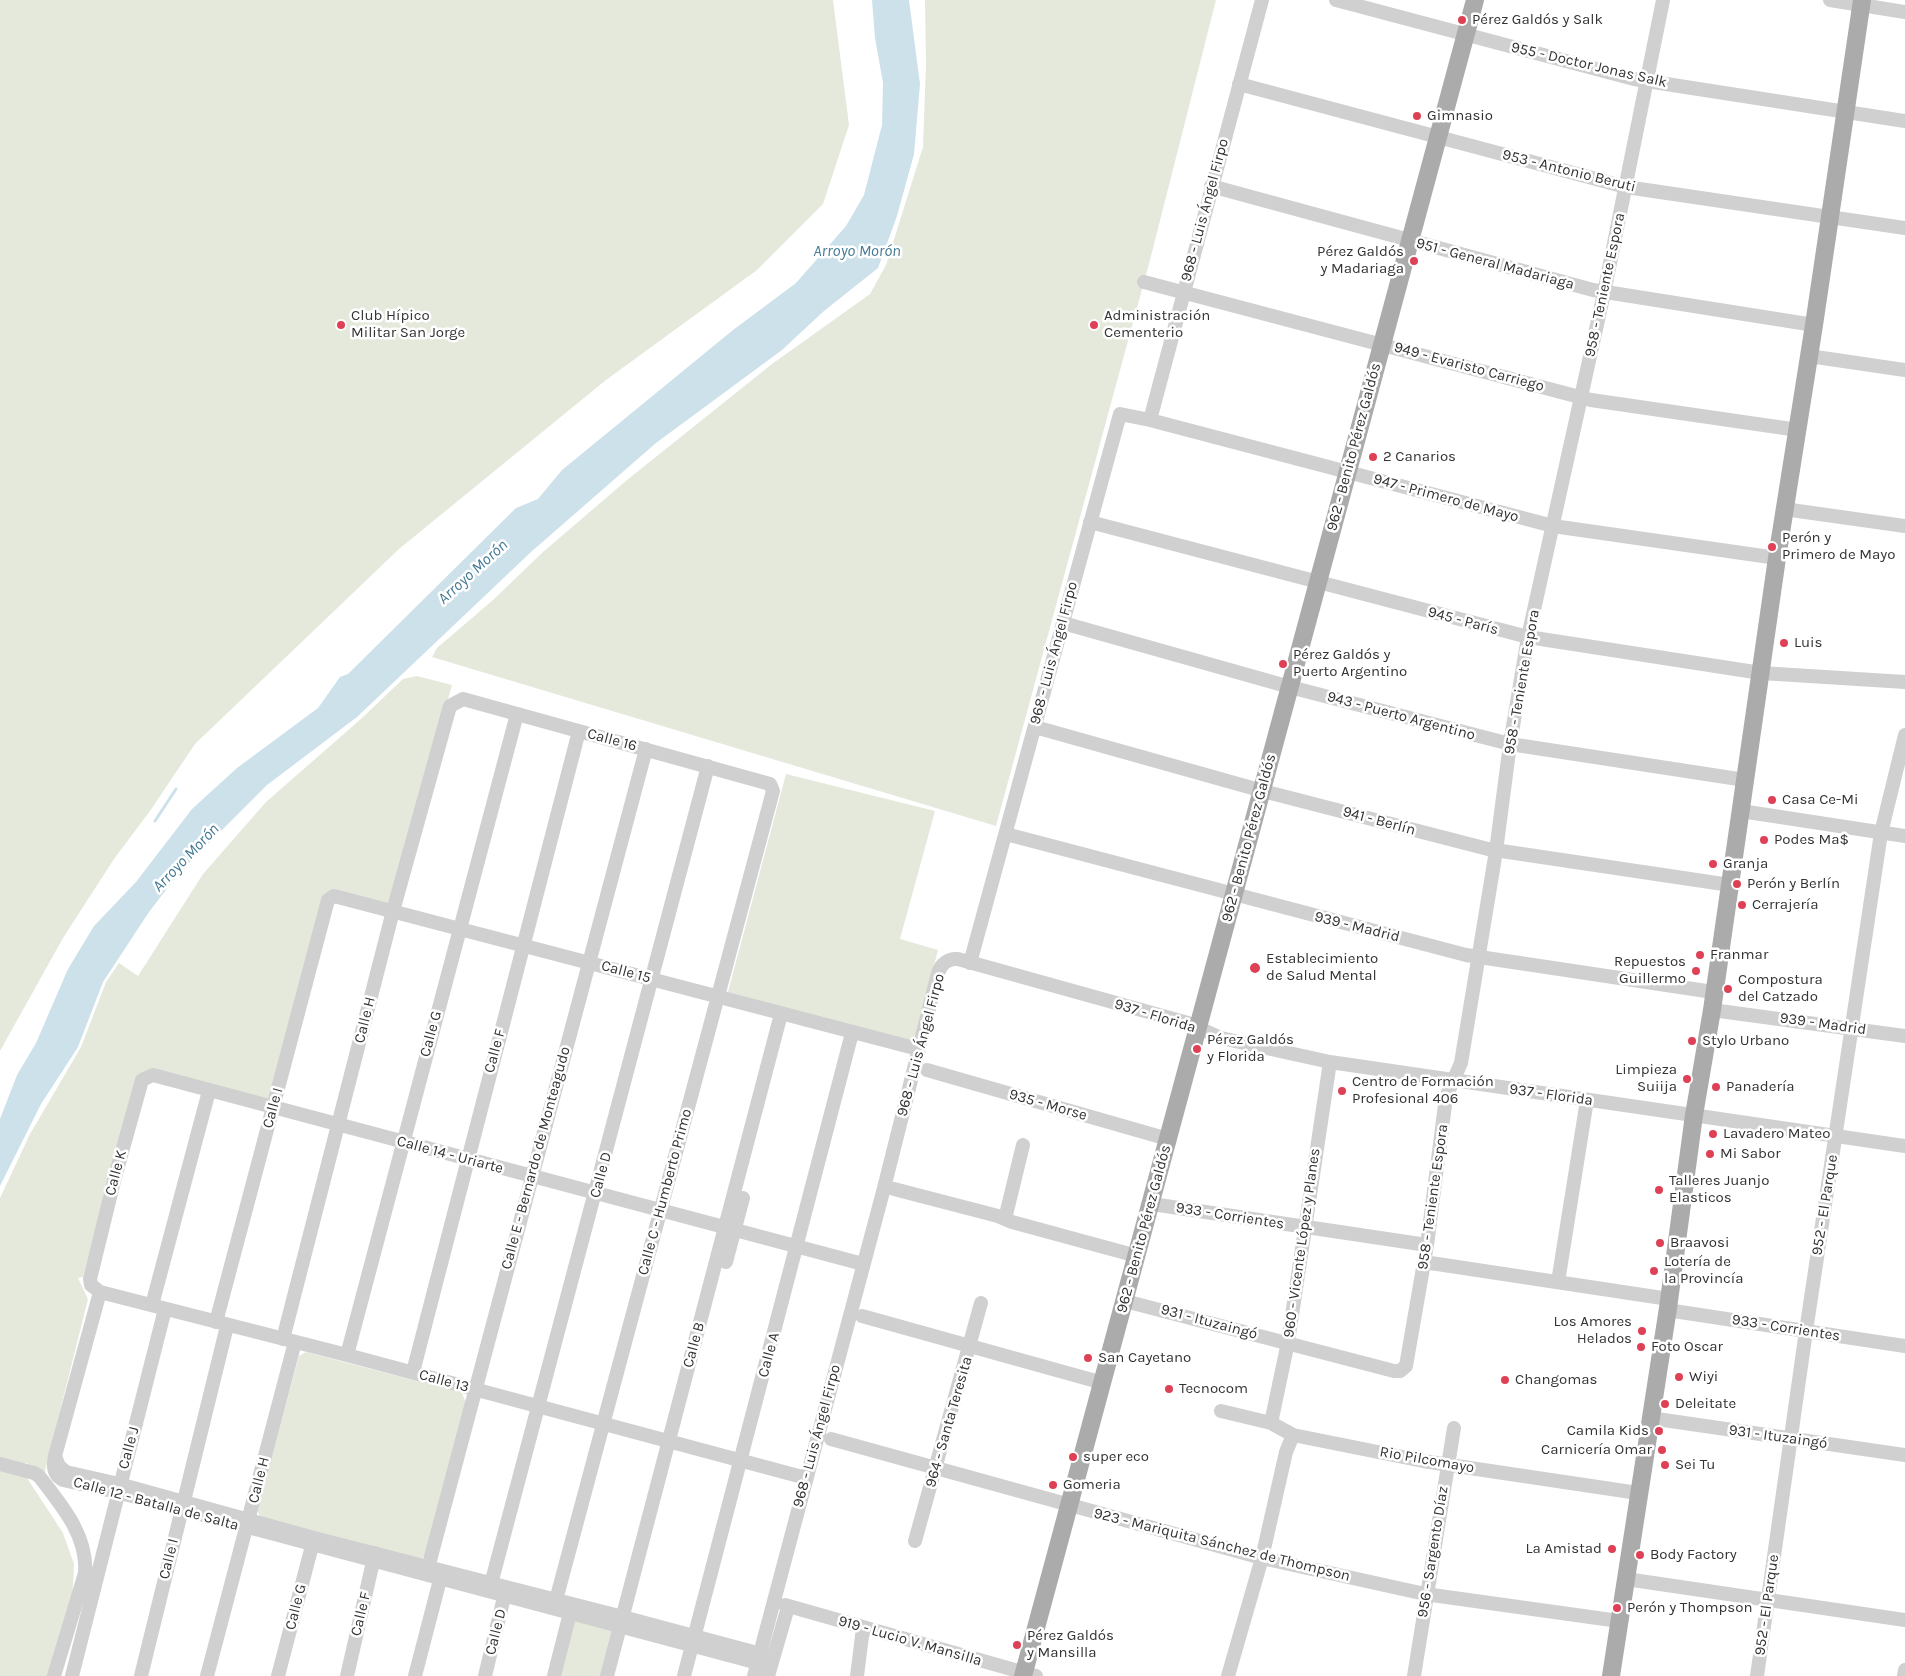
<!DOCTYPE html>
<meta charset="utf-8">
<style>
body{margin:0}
canvas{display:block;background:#fff}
</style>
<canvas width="1905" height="1676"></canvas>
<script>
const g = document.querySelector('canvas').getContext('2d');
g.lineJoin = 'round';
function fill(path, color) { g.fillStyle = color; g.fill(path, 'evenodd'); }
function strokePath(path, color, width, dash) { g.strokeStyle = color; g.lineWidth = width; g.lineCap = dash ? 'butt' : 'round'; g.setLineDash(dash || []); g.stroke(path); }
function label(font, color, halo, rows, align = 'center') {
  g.font = font + ' Karla,sans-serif'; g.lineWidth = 5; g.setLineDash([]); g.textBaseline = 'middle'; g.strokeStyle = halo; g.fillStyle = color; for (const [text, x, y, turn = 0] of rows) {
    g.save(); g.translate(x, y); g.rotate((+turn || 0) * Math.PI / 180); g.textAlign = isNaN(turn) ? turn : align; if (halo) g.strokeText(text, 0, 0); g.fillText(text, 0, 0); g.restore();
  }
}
fill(new Path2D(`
 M0 0H833L849 125 823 204 757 270 606 380 399 549 195 744 150 811 114 859 63 938 0 1051Z
 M925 0H1216L1150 260 996 826 432 657 437 648 493 600 543 552 627 480 772 364 870 294 886 265 923 147 926 64Z
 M417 676 452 685 390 906 334 892 270 1097 263 1101 137 1077 83 1277 78 1278 88 1299 44 1475 34 1473 27 1463 1 1467 27 1478 63 1533 74 1564 72 1605 48 1676H0V1198L30 1134 81 1047 106 982 119 963 138 976 203 874 266 802 362 718 403 679Z
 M786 774 935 811 900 939 938 950 914 1044 728 992Z
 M306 1352 462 1393 466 1403 425 1556 420 1560 261 1517 257 1511 299 1356Z
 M570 1612 620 1626 607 1676H554Z`), '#e4e9dc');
fill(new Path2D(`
 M872 0H909L920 84 914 154 897 216 878 268 824 311 782 350 656 443 531 552 357 717 267 785 179 873 149 912 103 982 78 1047 41 1104 0 1186V1119L17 1075 36 1043 68 969 94 926 136 882 192 809 237 768 318 708 340 677 348 674 516 508 538 499 562 470 733 330 796 283 846 226 864 195 882 125 883 83 875 38Z`), '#cde1eb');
strokePath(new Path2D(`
 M155 821 176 789`), '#cde1eb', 3);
strokePath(new Path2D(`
 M1336 0 1634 79 1905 121
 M1830 0 1905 12
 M1239 84 1626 187 1905 228
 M1211 186 1593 290 1814 325
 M1144 282 1591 400 1798 430
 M1809 356 1905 370
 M1150 420 1262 0
 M1784 509 1905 526
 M1090 522 1528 637 1761 673 1905 682
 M1063 623 1290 687 1510 744 1745 780
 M1035 727 1263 791 1488 849 1730 885
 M1741 811 1905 836
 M1006 834 1466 955 1713 992
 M970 963 1120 414 1150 420 1553 526 1777 558
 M1712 1010 1905 1036
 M927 1070 1168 1139
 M894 1189 998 1216 1012 1222 1137 1256
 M1152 1204 1427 1245
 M1005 1219 1023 1145
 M726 1262 743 1198
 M1424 1262 1669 1299
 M1558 1282 1587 1100
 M1125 1301 1394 1371H1400L1406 1366 1427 1245 1446 1097 1461 1063 1496 851 1510 744 1528 637 1604 293 1663 0
 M152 1305 209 1091
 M1667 1310 1905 1346
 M862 1316 1103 1383
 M216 1322 328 900 334 896 918 1049
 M283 1339 393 911 450 706 463 699 770 784 773 791 556 1600
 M347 1355 517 714
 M413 1372 579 731
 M1221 1411 1271 1423 1293 1435 1423 1461 1638 1493
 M1650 1418 1905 1455
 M1271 1423 1288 1342 1330 1062
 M831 1439 1262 1558 1425 1594 1619 1621
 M55 1456 100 1292
 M0 1464 34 1473 39 1476C61 1505 88 1535 85 1573L54 1676
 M806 1478 347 1355 100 1292 91 1285 90 1279 115 1177 142 1080 153 1075 863 1264
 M915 1541 981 1303
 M428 1568 646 749
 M1626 1579 1905 1620
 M491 1584 708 766
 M785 1605 1036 1676
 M758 1663 117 1492 63 1480C53 1475 53 1465 55 1456L59 1466 66 1472 119 1484 314 1538 623 1617 761 1654
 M72 1676 165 1309
 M141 1676 227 1326
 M207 1676 295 1342
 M278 1676 314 1538
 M347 1676 375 1553
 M415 1676 442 1572
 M485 1676 506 1589
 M554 1676 572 1605
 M607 1676 781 1014
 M684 1676 852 1033
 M754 1676 884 1188 938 973C941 964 948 958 958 959L1188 1023 1221 1038 1330 1062 1905 1146
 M768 1676 788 1607
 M857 1676 863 1628
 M1228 1676 1262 1558 1286 1452 1293 1435
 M1414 1676 1454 1428
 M1757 1676 1806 1331 1881 833 1905 735
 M1904 1676 1905 1670`), '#d0d0d0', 14);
strokePath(new Path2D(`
 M1023 1676 1475 0
 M1611 1676 1668 1308 1694 1115 1712 1010 1777 558 1814 325 1862 0`), '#ababab', 18);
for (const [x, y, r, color] of [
 [1462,20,5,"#de4155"],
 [1417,116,5,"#de4155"],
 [1414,261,5,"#de4155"],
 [341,325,5,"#de4155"],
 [1094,325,5,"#de4155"],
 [1373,457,5,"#de4155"],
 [1772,547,5,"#de4155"],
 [1784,643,5,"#de4155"],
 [1283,664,5,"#de4155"],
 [1772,800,5,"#de4155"],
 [1764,840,5,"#de4155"],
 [1713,864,5,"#de4155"],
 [1737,884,5,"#de4155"],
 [1742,905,5,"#de4155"],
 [1700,955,5,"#de4155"],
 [1255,968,6,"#de4155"],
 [1696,971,5,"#de4155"],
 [1728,989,5,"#de4155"],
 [1692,1041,5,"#de4155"],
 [1197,1049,5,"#de4155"],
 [1687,1079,5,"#de4155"],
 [1716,1087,5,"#de4155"],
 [1342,1091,5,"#de4155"],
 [1713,1134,5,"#de4155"],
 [1710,1154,5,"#de4155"],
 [1659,1190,5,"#de4155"],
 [1660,1243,5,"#de4155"],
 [1654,1271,5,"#de4155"],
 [1642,1331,5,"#de4155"],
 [1641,1347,5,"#de4155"],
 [1088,1358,5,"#de4155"],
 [1679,1377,5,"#de4155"],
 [1505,1380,5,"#de4155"],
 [1169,1389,5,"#de4155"],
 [1665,1404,5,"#de4155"],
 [1659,1431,5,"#de4155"],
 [1662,1450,5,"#de4155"],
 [1073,1457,5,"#de4155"],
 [1665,1465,5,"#de4155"],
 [1053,1485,5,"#de4155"],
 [1612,1549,5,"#de4155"],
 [1640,1555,5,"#de4155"],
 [1617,1608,5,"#de4155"],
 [1017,1645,5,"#de4155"]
]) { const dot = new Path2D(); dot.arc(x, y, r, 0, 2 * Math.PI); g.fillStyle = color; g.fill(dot); strokePath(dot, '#fff', 2); }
label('15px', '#333', '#fff', [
 ["Pérez Galdós y Salk",1472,20],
 ["Gimnasio",1427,116],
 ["Pérez Galdós",1404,252,"right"],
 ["y Madariaga",1404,269,"right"],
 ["Club Hípico",351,316],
 ["Militar San Jorge",351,333],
 ["Administración",1104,316],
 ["Cementerio",1104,333],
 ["2 Canarios",1383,457],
 ["Perón y",1782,538],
 ["Primero de Mayo",1782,555],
 ["Luis",1794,643],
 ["Pérez Galdós y",1293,655],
 ["Puerto Argentino",1293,672],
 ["Casa Ce-Mi",1782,800],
 ["Podes Ma$",1774,840],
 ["Granja",1723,864],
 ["Perón y Berlín",1747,884],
 ["Cerrajería",1752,905],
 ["Franmar",1710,955],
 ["Establecimiento",1266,959],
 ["de Salud Mental",1266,976],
 ["Repuestos",1686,962,"right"],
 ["Guillermo",1686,979,"right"],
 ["Compostura",1738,980],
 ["del Catzado",1738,997],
 ["Pérez Galdós",1207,1040],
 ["y Florida",1207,1057],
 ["Stylo Urbano",1702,1041],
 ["Limpieza",1677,1070,"right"],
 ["Suiija",1677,1087,"right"],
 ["Centro de Formación",1352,1082],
 ["Profesional 406",1352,1099],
 ["Panadería",1726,1087],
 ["Lavadero Mateo",1723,1134],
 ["Mi Sabor",1720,1154],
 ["Talleres Juanjo",1669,1181],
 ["Elasticos",1669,1198],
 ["Braavosi",1670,1243],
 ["Lotería de",1664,1262],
 ["la Provincía",1664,1279],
 ["Los Amores",1632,1322,"right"],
 ["Helados",1632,1339,"right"],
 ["Foto Oscar",1651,1347],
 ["San Cayetano",1098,1358],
 ["Wiyi",1689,1377],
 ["Changomas",1515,1380],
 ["Tecnocom",1179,1389],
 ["Deleitate",1675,1404],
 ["Camila Kids",1649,1431,"right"],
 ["Carnicería Omar",1652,1450,"right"],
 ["super eco",1083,1457],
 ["Sei Tu",1675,1465],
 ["Gomeria",1063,1485],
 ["La Amistad",1602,1549,"right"],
 ["Body Factory",1650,1555],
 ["Perón y Thompson",1627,1608],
 ["Pérez Galdós",1027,1636],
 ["y Mansilla",1027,1653]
], 'left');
label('15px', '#333', '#fff', [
 ["955 - Doctor Jonas Salk",1589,65,13],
 ["953 - Antonio Beruti",1569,171,14],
 ["968 - Luis Ángel Firpo",1205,210,-75],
 ["951 - General Madariaga",1495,264,15],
 ["958 - Teniente Espora",1605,285,-78],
 ["949 - Evaristo Carriego",1469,367,15],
 ["962 - Benito Pérez Galdós",1354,447,-75],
 ["947 - Primero de Mayo",1446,498,15],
 ["945 - París",1463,621,15],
 ["968 - Luis Ángel Firpo",1054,653,-75],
 ["958 - Teniente Espora",1522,682,-80],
 ["943 - Puerto Argentino",1401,716,15],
 ["Calle 16",612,740,15],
 ["941 - Berlín",1379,821,15],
 ["962 - Benito Pérez Galdós",1249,838,-75],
 ["939 - Madrid",1357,927,14],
 ["Calle 15",626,972,15],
 ["937 - Florida",1155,1016,17],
 ["Calle H",365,1020,-76],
 ["939 - Madrid",1823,1024,8],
 ["Calle G",431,1034,-75],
 ["968 - Luis Ángel Firpo",921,1045,-75],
 ["Calle F",495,1051,-75],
 ["937 - Florida",1551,1095,8],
 ["935 - Morse",1048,1105,16],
 ["Calle I",273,1108,-75],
 ["Calle 14 - Uriarte",450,1155,15],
 ["Calle E - Bernardo de Monteagudo",536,1158,-75],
 ["Calle K",116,1173,-75],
 ["Calle D",601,1175,-75],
 ["Calle C - Humberto Primo",665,1192,-75],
 ["958 - Teniente Espora",1433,1197,-82],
 ["952 - El Parque",1825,1205,-81],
 ["933 - Corrientes",1230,1216,9],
 ["962 - Benito Pérez Galdós",1144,1229,-75],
 ["960 - Vicente López y Planes",1302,1243,-82],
 ["931 - Ituzaingó",1209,1322,15],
 ["933 - Corrientes",1786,1328,9],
 ["Calle B",694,1345,-75],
 ["Calle A",769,1355,-75],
 ["Calle 13",444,1381,15],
 ["964 - Santa Teresita",949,1422,-74],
 ["968 - Luis Ángel Firpo",817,1436,-75],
 ["931 - Ituzaingó",1778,1437,8],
 ["Calle J",129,1448,-75],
 ["Rio Pilcomayo",1427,1460,10],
 ["Calle H",259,1480,-76],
 ["Calle 12 - Batalla de Salta",156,1504,15],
 ["923 - Mariquita Sánchez de Thompson",1222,1545,14],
 ["956 - Sargento Díaz",1433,1552,-81],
 ["Calle I",169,1559,-76],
 ["952 - El Parque",1767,1605,-82],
 ["Calle G",296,1607,-76],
 ["Calle F",361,1614,-77],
 ["Calle D",496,1632,-76],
 ["919 - Lucio V. Mansilla",910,1641,16]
]);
label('italic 16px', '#437993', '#fff', [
 ["Arroyo Morón",857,251],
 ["Arroyo Morón",473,572,-42],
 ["Arroyo Morón",186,858,-46]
]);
</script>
